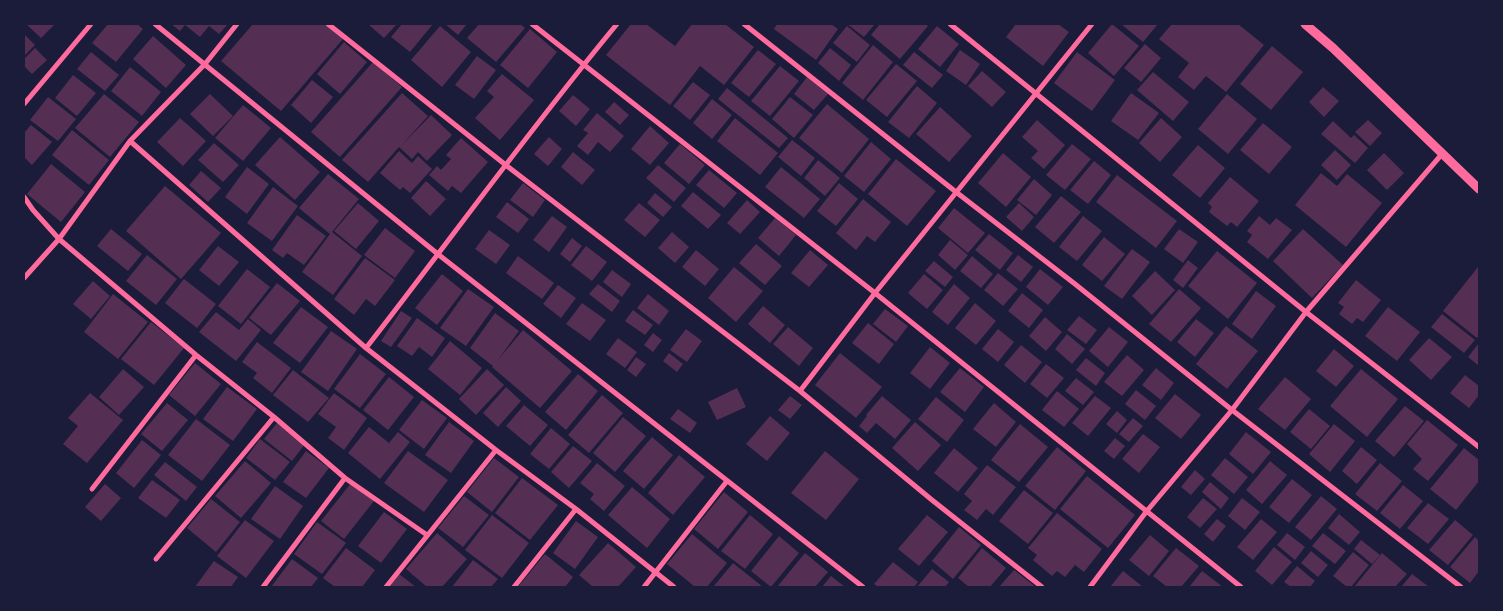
<!DOCTYPE html>
<style>
body{margin:0}
#map{position:relative;width:1503px;height:611px;overflow:hidden;background:#1b1b3a;font-family:"IBM Plex Sans",sans-serif}
canvas{display:block}
.frame{position:absolute;inset:0;border:25px solid #1b1b3a;pointer-events:none}
</style>
<div id="map">
<canvas width="1503" height="611"></canvas>
<div class="frame"></div>
</div>
<script>
const g = document.querySelector('canvas').getContext('2d');
g.lineJoin = 'round';
function fill(path, color) { g.fillStyle = color; g.fill(path, 'evenodd'); }
function strokePath(path, color, width, dash) { g.strokeStyle = color; g.lineWidth = width; g.lineCap = dash ? 'butt' : 'round'; g.setLineDash(dash || []); g.stroke(path); }
fill(new Path2D(`
 M26 24H55L41 38Z
 M108 24H137L143 29 116 62 92 43Z
 M171 24H228L219 34 209 26 200 37 185 25 180 31Z
 M253 24H325L343 39 281 111 221 61Z
 M368 24H397L384 38Z
 M402 24H433L410 52 391 37Z
 M445 24H467L458 35Z
 M479 24H520L525 28 496 62 467 38Z
 M631 24H646L675 46 692 24H725L754 47 724 85 700 66 670 105 606 55Z
 M777 24H831L838 29 816 60 774 29Z
 M847 24H875L864 37Z
 M880 24H925L928 26 900 59 871 35Z
 M1016 24H1058L1069 32 1043 66 1006 37Z
 M1112 24 1139 46 1114 76 1088 53Z
 M1121 24H1158L1143 42Z
 M1172 24H1238L1264 45 1226 92 1206 76 1194 90 1178 77 1189 63 1159 39Z
 M440 26 471 52 442 87 411 60Z
 M847 26 870 45 857 62 833 43Z
 M937 26 959 44 940 67 918 49Z
 M530 29 557 52 528 88 500 65Z
 M24 34 35 45 24 56Z
 M153 36 186 65 166 88 133 59Z
 M344 42 367 62 340 94 317 74Z
 M1145 44 1161 58 1141 82 1124 68Z
 M873 45 893 62 863 100 842 83Z
 M1272 46 1303 72 1271 110 1240 84Z
 M35 48 47 60 32 74 24 66V59Z
 M830 48 851 65 839 81 818 63Z
 M758 50 776 64 749 97 731 83Z
 M960 50 980 64 966 85 946 71Z
 M91 52 119 75 105 91 77 69Z
 M914 52 943 75 932 88 903 65Z
 M1077 52 1115 80 1092 111 1054 83Z
 M477 56 496 70 474 99 455 85Z
 M373 62 402 87 340 157 311 132Z
 M896 64 917 81 887 117 866 100Z
 M780 66 799 81 770 116 751 101Z
 M130 67 161 92 142 116 111 91Z
 M982 71 1006 92 992 107 968 86Z
 M1153 72 1189 102 1173 121 1137 90Z
 M502 74 534 100 500 140 475 118 494 97 487 91Z
 M73 75 96 93 77 116 55 98Z
 M807 77 828 94 814 110 794 94Z
 M312 80 333 97 311 123 291 105Z
 M693 82 710 95 690 120 673 106Z
 M917 86 937 103 909 138 888 122Z
 M1323 87 1339 101 1324 117 1309 102Z
 M727 88 788 138 779 148 718 99Z
 M402 93 428 116 401 146 431 115 452 135 427 161 418 152 412 159 399 147 368 182 342 160Z
 M1131 93 1159 113 1138 140 1111 121Z
 M104 94 139 122 110 157 75 128Z
 M210 94 233 116 213 136 190 114Z
 M1227 94 1257 119 1228 154 1198 129Z
 M573 95 590 109 576 126 559 111Z
 M48 97 76 119 58 141 30 120Z
 M790 97 813 115 794 138 772 119Z
 M712 99 732 115 712 139 693 123Z
 M614 102 629 115 620 125 605 112Z
 M827 104 869 139 842 173 799 138Z
 M243 105 271 128 243 161 215 138Z
 M940 107 972 136 949 162 916 134Z
 M597 113 624 136 610 152 598 142 588 155 577 146 588 133 583 130Z
 M180 118 206 141 183 166 157 142Z
 M735 118 778 153 760 175 717 141Z
 M1161 118 1182 137 1160 162 1139 143Z
 M1037 120 1065 145 1044 169 1031 158 1038 151 1022 137Z
 M1368 120 1382 133 1370 146 1355 132Z
 M1333 121 1351 138 1354 135 1368 148 1355 163 1321 134Z
 M1263 123 1292 147 1269 174 1240 150Z
 M31 125 52 142 32 165 24 157V133Z
 M650 126 669 143 650 165 631 149Z
 M72 130 109 160 89 185 52 155Z
 M280 137 320 172 295 200 255 165Z
 M549 137 562 149 548 166 534 154Z
 M461 138 488 162 461 193 452 186 448 191 429 175 437 166 441 170 451 159 446 155Z
 M792 140 815 158 801 176 778 157Z
 M871 142 891 159 864 192 844 176Z
 M214 143 239 165 223 182 198 160Z
 M680 144 705 165 689 184 664 163Z
 M1072 144 1091 159 1065 190 1046 175Z
 M1198 145 1225 168 1200 198 1172 175Z
 M1335 150 1351 165 1337 180 1321 165Z
 M399 151 412 163 418 156 432 169 410 193 403 187 400 190 380 173Z
 M573 152 595 170 582 185 561 167Z
 M1003 153 1031 177 1006 207 978 183Z
 M1384 153 1404 173 1387 190 1367 170Z
 M896 159 936 191 907 226 868 194Z
 M818 160 840 178 825 196 804 178Z
 M1094 161 1111 175 1088 204 1070 190Z
 M51 164 85 192 61 222 27 194Z
 M658 165 686 188 674 202 646 178Z
 M247 167 269 184 247 214 225 197Z
 M781 167 820 199 804 218 765 187Z
 M709 170 737 193 724 208 696 185Z
 M201 171 221 188 208 202 189 185Z
 M1321 173 1337 186 1347 174 1382 203 1346 247 1295 205Z
 M328 174 359 199 332 232 362 256 333 295 302 272 330 234 299 208Z
 M1117 175 1177 221 1156 248 1096 202Z
 M1230 177 1259 201 1237 227 1231 222 1227 226 1209 212 1212 207 1208 203Z
 M1034 179 1052 195 1036 215 1017 200Z
 M426 181 446 199 430 216 411 198Z
 M523 183 545 200 533 217 510 200Z
 M839 183 858 199 836 226 817 211Z
 M165 186 221 233 181 279 126 231Z
 M273 187 298 206 272 241 247 223Z
 M693 192 721 215 708 229 681 206Z
 M655 193 672 207 663 217 647 203Z
 M1061 196 1081 212 1054 243 1035 227Z
 M863 199 891 222 875 242 867 236 856 250 836 233Z
 M747 200 760 212 740 234 727 223Z
 M507 202 529 219 518 233 496 217Z
 M358 203 379 221 356 249 334 231Z
 M639 203 660 220 645 237 624 220Z
 M1019 203 1034 217 1022 231 1006 217Z
 M954 208 985 233 968 253 938 228Z
 M297 215 326 236 304 265 287 253 283 258 272 250Z
 M552 216 567 227 549 252 533 240Z
 M1083 216 1102 231 1077 261 1059 247Z
 M1259 216 1270 225 1276 218 1292 230 1268 259 1247 242 1252 235 1247 231Z
 M775 218 796 235 779 256 758 238Z
 M385 228 415 251 395 278 364 255Z
 M111 229 142 254 128 271 97 246Z
 M1179 229 1198 242 1183 263 1164 249Z
 M1303 229 1343 265 1312 298 1273 261Z
 M489 230 510 245 496 264 475 249Z
 M672 232 689 247 675 263 658 248Z
 M989 234 1013 253 1000 270 975 250Z
 M1104 237 1125 254 1102 281 1082 265Z
 M572 238 582 246 570 262 560 254Z
 M950 240 968 255 955 270 938 255Z
 M756 244 782 266 765 285 739 263Z
 M218 246 239 262 219 286 199 270Z
 M586 246 607 262 592 281 571 265Z
 M1132 249 1150 262 1122 299 1104 286Z
 M696 250 719 269 705 286 682 267Z
 M810 250 828 265 809 287 791 273Z
 M1217 251 1257 283 1228 319 1188 286Z
 M147 255 177 279 156 305 126 281Z
 M1018 255 1033 267 1021 282 1006 270Z
 M518 256 554 283 542 299 506 273Z
 M972 256 993 274 981 288 960 271Z
 M365 258 395 280 375 306 366 299 354 315 334 299Z
 M1188 260 1198 268 1183 288 1173 280Z
 M934 261 953 277 945 287 925 271Z
 M734 267 763 291 736 322 708 298Z
 M1478 267 1479 268V335L1477 338 1443 311Z
 M247 269 270 287 241 324 218 306Z
 M1040 269 1063 287 1048 305 1026 287Z
 M612 270 631 284 622 297 603 282Z
 M1155 271 1175 290 1152 315 1132 296Z
 M998 273 1018 289 1003 306 984 290Z
 M442 274 463 291 437 325 415 308Z
 M924 274 943 290 927 309 908 293Z
 M184 279 216 304 197 328 165 303Z
 M1356 280 1381 300 1363 322 1357 318 1352 324 1339 314 1344 307 1338 303Z
 M93 281 110 296 91 319 73 304Z
 M277 283 300 301 271 335 249 318Z
 M598 284 620 301 612 312 589 294Z
 M954 284 970 298 948 325 932 312Z
 M558 285 576 298 561 318 543 304Z
 M468 289 494 307 466 346 440 328Z
 M1179 289 1201 308 1171 342 1149 324Z
 M1256 291 1276 306 1252 339 1232 324Z
 M1022 293 1043 310 1029 328 1008 311Z
 M113 294 148 322 118 359 84 332Z
 M648 294 669 311 659 325 637 308Z
 M582 303 606 320 590 341 566 324Z
 M975 303 996 321 976 345 955 328Z
 M763 306 785 325 770 343 748 324Z
 M301 307 328 327 300 363 273 343Z
 M1388 307 1420 332 1397 361 1365 336Z
 M885 309 908 326 896 342 873 324Z
 M633 310 653 325 645 335 625 321Z
 M401 311 412 318 391 347 381 341Z
 M216 312 239 330 248 319 261 330 236 361 199 332Z
 M495 313 519 331 498 360 523 330 572 371 540 408 492 367 493 366 470 348Z
 M1442 314 1475 340 1464 353 1431 327Z
 M1079 316 1097 330 1086 344 1067 330Z
 M1045 317 1062 332 1046 351 1029 336Z
 M417 318 445 338 432 357 419 347 412 356 397 346Z
 M1196 319 1214 333 1195 357 1177 342Z
 M151 322 184 348 154 385 121 359Z
 M868 323 894 344 879 364 852 343Z
 M1226 326 1258 351 1227 389 1196 364Z
 M788 327 813 348 799 366 773 344Z
 M1109 327 1128 342 1108 367 1089 351Z
 M686 329 702 341 687 362 670 350Z
 M998 329 1014 342 998 362 982 349Z
 M331 331 357 349 328 391 301 372Z
 M653 333 662 340 653 352 644 345Z
 M1067 334 1085 349 1072 364 1055 349Z
 M618 338 637 352 625 368 606 354Z
 M1429 338 1452 357 1431 380 1409 360Z
 M450 341 482 368 460 395 428 369Z
 M257 342 291 368 272 393 253 378 257 373 242 362Z
 M1479 343V366L1468 357Z
 M1021 345 1042 362 1025 383 1004 365Z
 M930 347 950 363 930 389 910 373Z
 M1334 349 1354 366 1336 387 1316 371Z
 M669 353 683 364 677 372 663 361Z
 M840 353 882 387 856 418 815 385Z
 M360 354 386 374 360 408 334 389Z
 M1127 355 1144 370 1122 396 1104 382Z
 M636 357 646 364 636 377 627 370Z
 M1086 358 1105 373 1096 386 1076 370Z
 M195 363 221 384 195 416 169 395Z
 M1046 364 1064 378 1047 398 1030 384Z
 M960 368 984 387 965 412 940 392Z
 M1156 368 1174 383 1161 400 1142 385Z
 M123 369 144 387 119 415 99 397Z
 M487 369 504 385 476 415 459 399Z
 M1361 369 1398 399 1367 437 1330 406Z
 M293 370 329 398 308 422 273 395Z
 M578 374 598 391 566 430 545 412Z
 M1465 375 1479 386V395L1469 408 1450 393Z
 M389 377 414 397 388 430 363 410Z
 M1285 377 1311 399 1285 430 1258 409Z
 M1076 378 1094 392 1083 405 1065 391Z
 M227 387 257 409 233 441 203 419Z
 M506 387 521 401 498 427 483 413Z
 M737 388 746 407 717 420 708 402Z
 M1136 390 1156 406 1145 420 1125 404Z
 M1057 391 1079 409 1064 427 1042 410Z
 M90 393 123 420 87 463 63 444 78 426 68 418Z
 M334 393 367 418 344 450 328 438 336 427 318 414Z
 M1175 394 1201 415 1181 439 1155 418Z
 M602 395 623 413 589 453 568 435Z
 M790 396 802 405 790 419 778 410Z
 M882 396 911 420 895 439 876 423 867 433 859 426 867 416 866 415Z
 M1095 396 1111 408 1088 436 1072 423Z
 M936 397 964 420 947 442 918 419Z
 M422 400 447 418 424 449 399 430Z
 M167 403 188 420 162 451 141 434Z
 M994 403 1016 422 996 447 973 429Z
 M524 405 548 425 530 446 506 426Z
 M1405 406 1424 421 1394 457 1375 441Z
 M678 409 697 423 690 433 670 419Z
 M1309 409 1330 426 1311 449 1290 432Z
 M1117 411 1127 420 1117 433 1106 424Z
 M770 416 790 433 767 461 746 444Z
 M623 417 646 436 615 472 593 453Z
 M1133 418 1143 426 1129 442 1119 434Z
 M196 419 230 445 202 481 168 455Z
 M1427 420 1458 445 1428 481 1413 469 1422 459 1407 444Z
 M449 422 474 441 451 473 425 455Z
 M915 422 941 445 918 471 892 448Z
 M277 423 305 444 292 461 264 439Z
 M1020 424 1048 447 1019 482 991 460Z
 M1334 424 1355 441 1330 472 1309 454Z
 M369 427 389 443 398 432 410 442 380 479 348 453Z
 M551 428 570 444 549 469 530 454Z
 M1246 432 1271 452 1253 474 1229 454Z
 M1143 434 1160 447 1139 473 1122 459Z
 M652 437 673 455 644 489 623 471Z
 M1115 438 1125 446 1114 459 1104 451Z
 M260 439 290 462 275 480 246 458Z
 M142 440 161 455 134 488 116 473Z
 M573 446 592 461 569 488 551 472Z
 M1057 447 1086 471 1055 510 1025 486Z
 M1361 447 1377 460 1357 484 1342 471Z
 M954 448 978 468 958 492 934 473Z
 M1464 448 1479 460V481L1456 510 1430 489Z
 M306 451 329 468 306 498 283 482Z
 M408 451 448 480 424 512 384 483Z
 M825 451 859 479 826 520 791 493Z
 M679 455 705 477 673 515 648 493Z
 M494 458 519 477 492 512 467 492Z
 M1225 458 1248 477 1234 494 1211 475Z
 M245 461 271 483 241 518 215 496Z
 M1270 461 1287 475 1262 504 1246 490Z
 M165 462 197 487 186 501 154 475Z
 M597 463 625 486 604 511 590 499 594 494 580 483Z
 M1380 463 1402 481 1377 511 1355 494Z
 M987 465 1016 487 993 515 986 509 977 520 964 510 972 501 964 494Z
 M1195 470 1205 479 1191 495 1181 487Z
 M1087 476 1135 515 1108 548 1060 509Z
 M522 478 558 505 530 540 495 513Z
 M1292 479 1312 495 1289 523 1269 507Z
 M152 480 180 500 166 518 138 498Z
 M1210 482 1229 498 1221 509 1202 492Z
 M351 483 374 501 344 539 321 521Z
 M105 484 121 498 101 521 85 507Z
 M1403 485 1423 501 1400 529 1380 513Z
 M275 486 303 506 280 539 251 519Z
 M632 487 670 519 647 548 608 515Z
 M1024 490 1053 513 1028 544 999 521Z
 M724 492 748 512 718 549 694 529Z
 M464 496 489 515 463 547 438 528Z
 M1321 496 1337 509 1311 540 1295 527Z
 M1203 498 1217 509 1200 528 1187 517Z
 M1242 498 1260 512 1245 530 1228 516Z
 M211 499 240 522 216 552 187 528Z
 M1428 503 1449 519 1428 544 1407 528Z
 M384 512 407 529 381 563 358 546Z
 M1057 513 1102 549 1084 572 1075 565 1065 577 1057 571 1052 576 1033 560 1037 555 1028 548Z
 M1339 514 1360 532 1349 545 1328 528Z
 M492 515 529 543 502 578 465 550Z
 M750 515 773 534 745 569 721 551Z
 M927 515 948 532 919 566 898 549Z
 M1217 519 1226 526 1213 542 1204 534Z
 M1261 519 1277 532 1253 560 1237 547Z
 M245 520 274 541 246 578 217 556Z
 M1455 520 1473 535 1448 565 1429 550Z
 M576 521 598 537 575 569 553 553Z
 M317 522 346 543 322 574 294 554Z
 M959 527 981 545 953 579 932 561Z
 M437 533 467 559 442 587H427L406 569Z
 M1287 533 1305 547 1295 560 1277 545Z
 M1323 533 1346 551 1335 564 1312 546Z
 M692 534 727 563 707 587H695L667 564Z
 M1150 535 1169 551 1149 576 1129 560Z
 M779 536 799 553 771 587 751 571Z
 M1475 537 1479 541V571L1470 583 1450 567Z
 M1361 540 1380 555 1372 564 1354 549Z
 M608 543 636 567 618 587H593L579 575Z
 M1274 547 1292 562 1272 585 1255 571Z
 M346 548 375 570 362 587H335L323 578Z
 M982 548 1006 568 990 587H969L958 578Z
 M1176 548 1199 566 1181 587H1167L1153 576Z
 M1311 551 1328 565 1318 577 1301 563Z
 M1353 552 1369 565 1351 587H1347L1333 576Z
 M805 553 828 572 815 587H777Z
 M1382 553 1407 574 1395 587H1354Z
 M545 554 573 577 565 587H518Z
 M292 559 318 578 311 587H271Z
 M473 560 498 579 491 587H452Z
 M214 561 238 577 231 587H195Z
 M893 562 918 582 914 587H878L874 584Z
 M733 563 763 587H713Z
 M1297 566 1315 581 1310 587H1291L1284 582Z
 M932 569 949 582 945 587H917Z
 M1014 570 1036 587H999Z
 M1123 571 1143 587H1110Z
 M1202 571 1223 587H1189Z
 M399 574 416 587H389Z
 M1412 574 1429 587H1401Z
 M831 576 845 587H822Z`), '#542f53');
strokePath(new Path2D(`
 M155 24 439 255 863 587
 M328 24 507 166 800 391 932 500 1042 587
 M532 24 875 293 1241 587
 M744 24 956 192 1075 284 1232 410 1461 587
 M950 24 1306 312 1479 447
 M24 104 91 24
 M130 141 366 348 496 450 576 509 674 587
 M24 197 33 210 59 239 196 355 274 417 345 478 427 535
 M24 278 59 239 130 141 205 64 237 24
 M366 348C450 240 530 129 617 24
 M800 391 875 293 1092 24
 M92 489 196 355
 M156 559 274 417
 M263 587 345 478
 M386 587 496 450
 M514 587 576 509
 M644 587 727 481
 M1090 587 1146 512 1232 410 1306 312 1442 154`), '#ff6b9d', 5);
strokePath(new Path2D(`
 M1305 24 1333 48 1479 189`), '#ff6b9d', 9);
</script>
